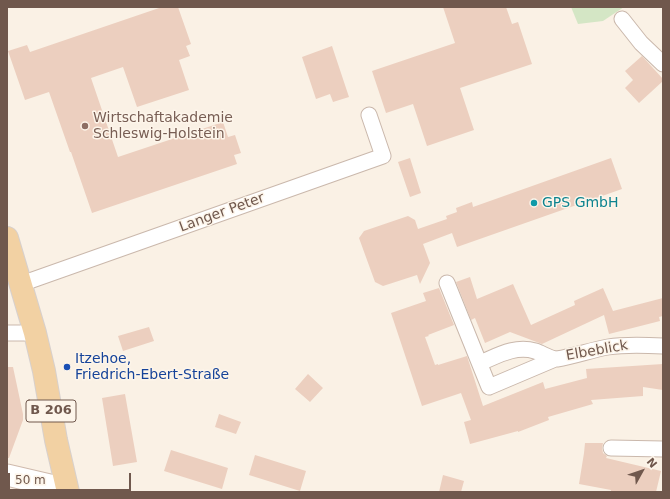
<!DOCTYPE html>
<meta charset="utf-8">
<style>
body{margin:0}
#map{position:relative;width:670px;height:499px;overflow:hidden;background:#faf1e5;font-family:"DejaVu Sans",sans-serif}
canvas{display:block}
.frame{position:absolute;inset:0;border:8px solid #70584d;pointer-events:none}
.north{position:absolute;left:622px;top:451px;width:40px;height:40px;-webkit-text-stroke:3px #fdf5ea;paint-order:stroke;rotate:50deg;font-size:11px;font-weight:700;line-height:16px;text-align:center;color:#70584d}
.north::after{content:'';display:block;margin:auto;width:14px;height:18px;background:#70584d;clip-path:polygon(50% 0,100% 100%,50% 72%,0 100%)}
.scale{position:absolute;left:8px;top:473px;width:123px;height:18px;box-sizing:border-box;border:2px solid #70584d;border-top:0;padding-left:5px;font-size:12px;line-height:14px;white-space:nowrap;color:#70584d;-webkit-text-stroke:3px #fdf5ea;paint-order:stroke}
</style>
<div id="map">
<canvas width="670" height="499"></canvas>
<div class="frame"></div>
<div class="north">N</div>
<div class="scale">50 m</div>
</div>
<script>
const g = document.querySelector('canvas').getContext('2d');
g.lineJoin = 'round';
function fill(path, color) { g.fillStyle = color; g.fill(path, 'evenodd'); }
function strokePath(path, color, width, dash) { g.strokeStyle = color; g.lineWidth = width; g.lineCap = dash ? 'butt' : 'round'; g.setLineDash(dash || []); g.stroke(path); }
function label(font, color, halo, rows, align = 'center') {
  g.font = font + ' "DejaVu Sans",sans-serif'; g.lineWidth = 3; g.setLineDash([]); g.textBaseline = 'middle'; g.strokeStyle = halo; g.fillStyle = color; for (const [text, x, y, turn = 0] of rows) {
    g.save(); g.translate(x, y); g.rotate((+turn || 0) * Math.PI / 180); g.textAlign = isNaN(turn) ? turn : align; if (halo) g.strokeText(text, 0, 0); g.fillText(text, 0, 0); g.restore();
  }
}
fill(new Path2D(`
 M571 7H624L603 21 578 24Z`), '#d4e6c5');
fill(new Path2D(`
 M162 7H178L191 44 186 46 190 56 179 60 189 90 137 107 123 67 91 78 118 157 223 122 228 137 235 135 241 153 234 155 237 164 92 213 71 152H70L49 92 25 100 8 51 27 45 30 52Z
 M443 7H506L512 24 518 22 532 64 460 88 474 130 427 146 413 104 386 113 372 71 455 43Z
 M332 46 349 97 333 102 330 94 316 99 302 57Z
 M642 56 663 79V81L639 103 625 88 633 80 625 71Z
 M410 158 421 193 410 197 398 162Z
 M611 158 622 189 457 247 452 233 423 244 430 263 420 284 417 275 383 286 375 282 359 238 364 231 408 216 415 220 418 229 447 219 446 216 457 212 456 208 472 202 473 207Z
 M470 277 477 299 513 284 531 325 575 305 574 301 603 288 613 311 663 298V316L659 317 660 321 609 334 604 315 542 344 510 332 485 343 475 318 471 320 456 282Z
 M439 288 454 325 428 335 429 336 425 337 435 365 438 364V365L467 356 483 406 543 382 545 389 587 378 586 369 663 364V390L643 387V396L591 400 593 404 548 417 549 420 518 432V431L470 444 464 422 471 420 461 393 422 406 391 313 426 301 423 293Z
 M149 327 154 341 123 351 118 336Z
 M7 367H13L23 414V420L9 458H7Z
 M308 374 323 388 310 402 295 389Z
 M125 394 137 462 113 466 102 398Z
 M219 414 241 422 236 434 215 427Z
 M585 443H603L602 448 603 453 607 456 606 458 661 471 656 492H611V490L579 484 584 453Z
 M171 450 228 468 222 489 164 471Z
 M255 455 306 471 300 491 249 475Z
 M443 475 464 481 461 492H439Z`), '#eccfbf');
const street = new Path2D(`
 M622 19 641 43 663 64
 M447 283 489 387 555 359
 M21 284 383 156 369 115
 M7 333H35
 M480 363C497 356 515 345 535 351 542 353 550 359 557 359 575 356 591 350 608 347 626 344 645 345 663 346
 M611 448 663 449`);
const secondary = new Path2D(`
 M7 475 67 489`);
const primary = new Path2D(`
 M7 238 35 333 44 371 56 440 68 492`);
strokePath(street, '#cab8ac', 17);
strokePath(secondary, '#cfbaad', 23);
strokePath(primary, '#d7d0cd', 24);
strokePath(street, '#fff', 15);
strokePath(secondary, '#fff', 21);
strokePath(primary, '#f2d1a3', 22);
for (const [x, y, r, color] of [
 [85,126,4,"#8d6e63"],
 [534,203,4,"#0f9aa8"],
 [67,367,4,"#1a4fb4"]
]) { const dot = new Path2D(); dot.arc(x, y, r, 0, 2 * Math.PI); g.fillStyle = color; g.fill(dot); strokePath(dot, '#fdf5ea', 1.5); }
for (const [x, y, w] of [
 [51,411,50]
]) { const box = new Path2D(); box.roundRect(x - w / 2, y - 11, w, 22, 3); g.fillStyle = '#fdf5ea'; g.fill(box); strokePath(box, '#70584d', 1); }
label('bold 13px', '#70584d', null, [
 ["B 206",51,411]
]);
label('14px', '#785e54', '#fdf5ea', [
 ["Wirtschaftakademie",93,118],
 ["Schleswig-Holstein",93,134]
], 'left');
label('14px', '#0d838f', '#fdf5ea', [
 ["GPS GmbH",542,203]
], 'left');
label('14px', '#70584d', '#fdf5ea', [
 ["Langer Peter",222,213,-20],
 ["Elbeblick",597,351,-10]
]);
label('14px', '#164399', '#fdf5ea', [
 ["Itzehoe,",75,359],
 ["Friedrich-Ebert-Straße",75,375]
], 'left');
</script>
